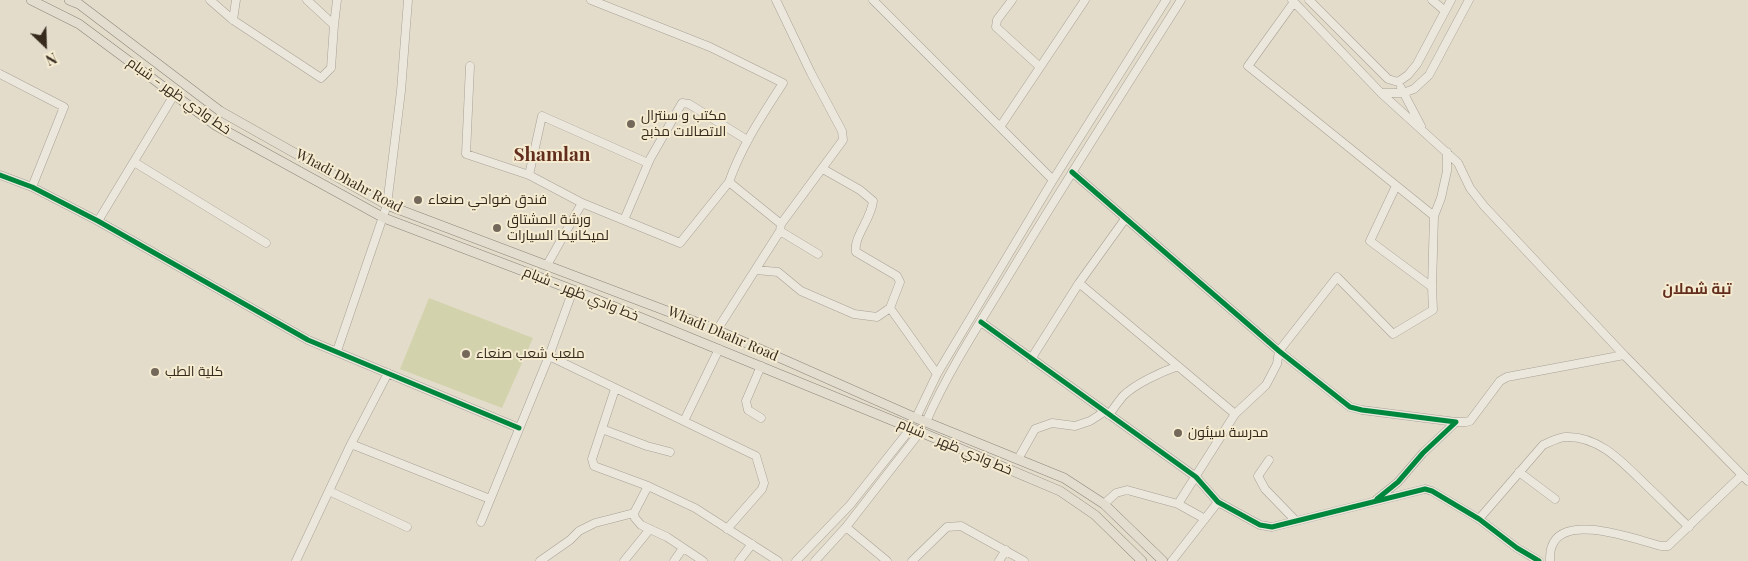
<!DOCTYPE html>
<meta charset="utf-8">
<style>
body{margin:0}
#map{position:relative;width:1748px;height:561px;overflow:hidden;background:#e3dccb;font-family:"Playfair Display",serif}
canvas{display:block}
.north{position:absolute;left:20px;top:20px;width:50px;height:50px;-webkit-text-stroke:4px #f5ebd0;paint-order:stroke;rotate:156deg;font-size:14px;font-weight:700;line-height:20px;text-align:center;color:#362a1d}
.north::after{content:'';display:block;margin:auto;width:18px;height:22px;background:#362a1d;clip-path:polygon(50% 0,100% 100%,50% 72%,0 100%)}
</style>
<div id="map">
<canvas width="1748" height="561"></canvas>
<div class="north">N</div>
</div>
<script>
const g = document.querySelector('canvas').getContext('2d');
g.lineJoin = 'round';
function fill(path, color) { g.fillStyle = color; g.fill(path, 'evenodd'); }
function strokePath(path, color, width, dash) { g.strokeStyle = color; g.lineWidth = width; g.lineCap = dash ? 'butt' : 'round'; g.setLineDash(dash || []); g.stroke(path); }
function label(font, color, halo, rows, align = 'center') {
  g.font = font + ' "Playfair Display",Cairo,serif'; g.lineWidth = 4; g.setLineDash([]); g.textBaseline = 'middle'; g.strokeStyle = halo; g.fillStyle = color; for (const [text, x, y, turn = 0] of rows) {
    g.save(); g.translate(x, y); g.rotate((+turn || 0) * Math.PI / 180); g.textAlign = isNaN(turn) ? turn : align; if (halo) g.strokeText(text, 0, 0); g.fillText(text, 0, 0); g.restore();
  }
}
fill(new Path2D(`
 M429 298 533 338 502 408 400 369Z`), '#d2d3ad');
const minor = new Path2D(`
 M210 0 233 20 321 78 331 68 334 25 307 0
 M591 0 710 47 783 83C762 116 742 145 729 182L781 224 780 231 717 330
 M776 0 811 73 842 131 843 140 781 224
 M873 0 1053 180
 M1012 0 997 20 996 27 1040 67
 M1292 0 1381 93H1403L1414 89 1429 75 1469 0
 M1309 0 1388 79 1398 82 1408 75 1417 64 1451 0
 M1432 0 1445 11
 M1294 2 1248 66 1434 216
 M233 20 236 0
 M334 25 337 0
 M470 66 466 154 529 175
 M0 74 64 107 32 187
 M1401 88 1421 126
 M1381 93 1458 163 1470 188 1484 206 1624 355 1748 481
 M1000 127 1085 0
 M134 162 266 243
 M1072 172 1279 351 1350 407 1362 410 1456 422 1423 453 1398 482 1377 499
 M0 175 32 187 98 221 308 340 519 428
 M1396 186 1370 241 1432 287
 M582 203 529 175 542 116 648 163
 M624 220 650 159 682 103 689 104 747 140
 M98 221 174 95
 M780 231 818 254
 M547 265 582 203 680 243 729 182
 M756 270 778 272 801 291 854 314 877 317 890 308 900 282 897 276 856 252C853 237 871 220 873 201L860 190 823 169
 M1079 283 1235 414
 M890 308 937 374
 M981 322 1196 477 1218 502 1260 525 1272 527 1425 489 1432 491 1479 519 1517 548 1539 561
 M337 351 387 205 401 91 408 0
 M549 356 756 456 764 483 762 489 727 529
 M1031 359 1079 283 1125 219
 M761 366 746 401 748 410 761 418
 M615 389 592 459 594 466 648 486 695 508 778 561
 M1109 415C1113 409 1118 402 1123 396 1135 384 1161 372 1178 366
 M916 418 937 374 1053 180 1166 0
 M684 421 719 349
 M926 422C949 369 982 320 1012 270 1067 179 1124 90 1181 0
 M1456 422H1466L1470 421 1500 381 1507 377 1624 355
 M602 429 647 446 670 452
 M351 444 490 499
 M1018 459 1035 429 1052 423 1075 426 1090 421 1104 412
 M1269 460 1258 476 1265 489 1296 521
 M1519 472 1555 499
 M648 486 634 513 635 518 641 525 667 537 703 561
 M329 491 407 527
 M1104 504 1116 493 1127 490 1178 504 1205 519
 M1178 504 1235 414 1266 385 1277 364 1279 351 1337 277 1393 334 1433 310 1432 287 1434 216 1441 198 1447 171V152
 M1479 519 1543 445C1550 442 1557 438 1565 437 1600 435 1625 465 1648 487 1662 500 1675 514 1689 527
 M481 522 549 356 573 290
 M846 527 887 561
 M296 561 351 444 388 373
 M540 561 570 540 579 531 595 523 634 513
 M624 561 650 529
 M674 561 683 548
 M739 561 752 544
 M796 561 850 505 911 428
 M815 561 846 527 920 432
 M912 561 947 527 961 526 1024 561
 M999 561 1006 550
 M1172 561 1218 502
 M1550 561C1550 556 1550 550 1552 546 1564 512 1637 540 1661 546H1668L1742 475`);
const major = new Path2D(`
 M31 0 79 24 215 125 384 218 573 290 911 428 1060 491 1095 515 1142 561
 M69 0 79 4 220 111 387 205 717 330 916 418 1064 478 1104 504 1163 561`);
strokePath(minor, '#a8a195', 9);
strokePath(major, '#8d867b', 10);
strokePath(minor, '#ebe7dd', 8);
strokePath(major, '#e2ddce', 9);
strokePath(new Path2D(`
 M1072 172 1279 351 1350 407 1362 410 1456 422 1423 453 1398 482 1377 499
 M0 175 32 187 98 221 308 340 519 428
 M981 322 1196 477 1218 502 1260 525 1272 527 1425 489 1432 491 1479 519 1517 548 1539 561`), '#00873e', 5);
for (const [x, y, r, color] of [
 [631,124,5,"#73685a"],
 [418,200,5,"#73685a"],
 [497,228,5,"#73685a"],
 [466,354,5,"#73685a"],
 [155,372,5,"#73685a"],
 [1178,433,5,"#73685a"]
]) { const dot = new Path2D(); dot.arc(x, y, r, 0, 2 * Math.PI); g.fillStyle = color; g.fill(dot); strokePath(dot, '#f5ebd0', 2); }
label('14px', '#362a1d', '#f5ebd0', [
 ["خط وادي ظهر - شبام",179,96,35],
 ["Whadi Dhahr Road",349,181,28],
 ["خط وادي ظهر - شبام",581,294,22],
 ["Whadi Dhahr Road",723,334,23],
 ["خط وادي ظهر - شبام",955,447,23]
]);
label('14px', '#362a1d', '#f5ebd0', [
 ["مكتب و سنترال",641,116],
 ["الاتصالات مذبح",641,132],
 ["فندق ضواحي صنعاء",428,200],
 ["ورشة المشتاق",507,220],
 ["لميكانيكا السيارات",507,236],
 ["ملعب شعب صنعاء",476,354],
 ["كلية الطب",165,372],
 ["مدرسة سيئون",1188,433]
], 'left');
label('bold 15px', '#632d1d', '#f5ebd0', [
 ["تبة شملان",1697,289]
]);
label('bold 19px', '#632d1d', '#f5ebd0', [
 ["Shamlan",552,155]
]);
</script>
